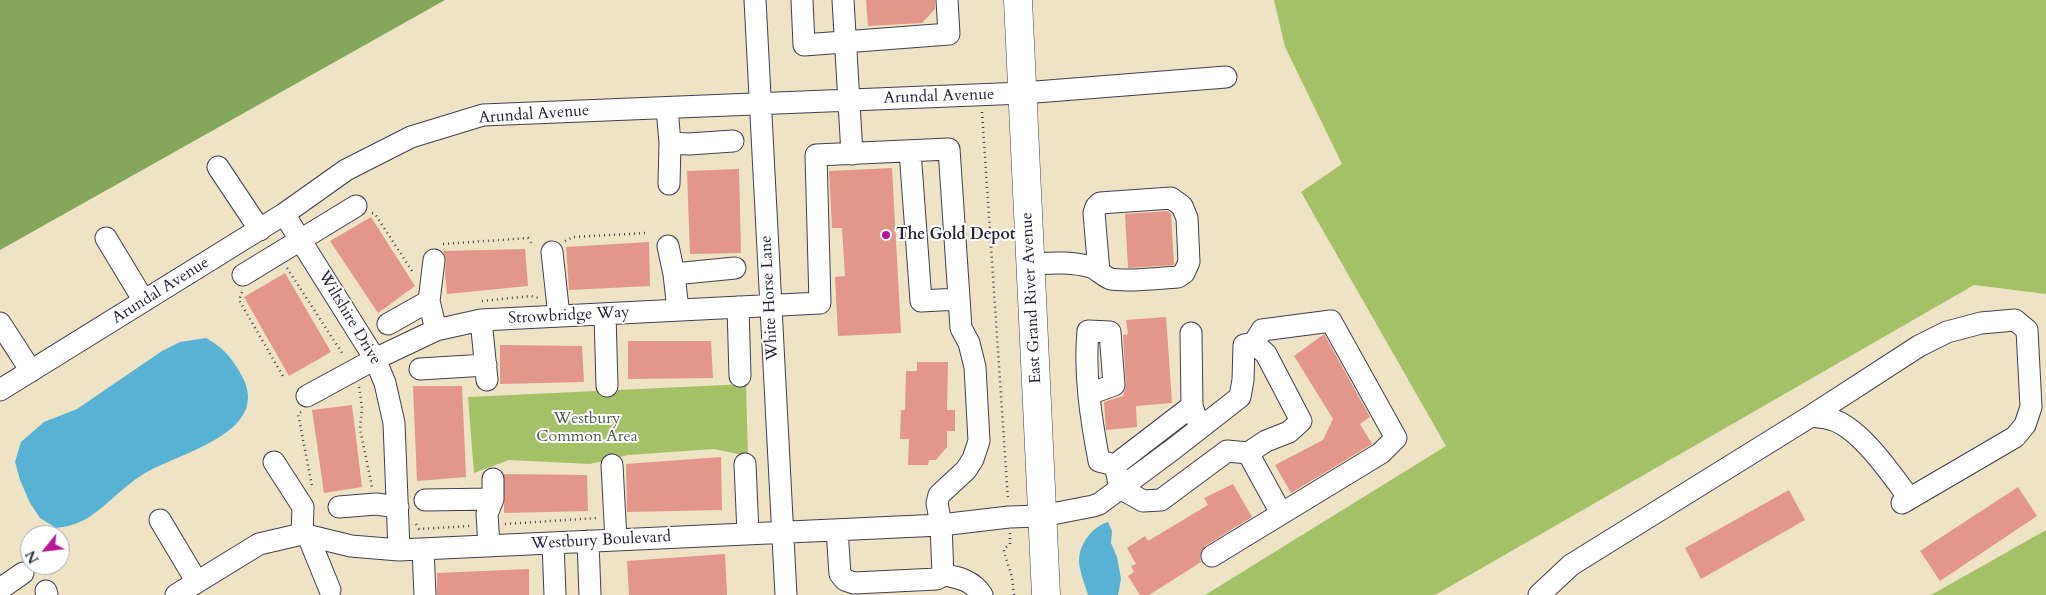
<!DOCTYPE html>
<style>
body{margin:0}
#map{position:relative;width:2046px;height:595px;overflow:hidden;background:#eee3c5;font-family:Cardo,serif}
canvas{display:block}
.north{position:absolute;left:20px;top:525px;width:50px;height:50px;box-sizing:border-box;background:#fff;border:1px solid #a7a7b1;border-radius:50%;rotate:241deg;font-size:14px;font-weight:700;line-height:20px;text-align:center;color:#22223b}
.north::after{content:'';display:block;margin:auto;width:18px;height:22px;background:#b5179e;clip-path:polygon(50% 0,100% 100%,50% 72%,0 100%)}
</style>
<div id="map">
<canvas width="2046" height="595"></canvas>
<div class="north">N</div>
</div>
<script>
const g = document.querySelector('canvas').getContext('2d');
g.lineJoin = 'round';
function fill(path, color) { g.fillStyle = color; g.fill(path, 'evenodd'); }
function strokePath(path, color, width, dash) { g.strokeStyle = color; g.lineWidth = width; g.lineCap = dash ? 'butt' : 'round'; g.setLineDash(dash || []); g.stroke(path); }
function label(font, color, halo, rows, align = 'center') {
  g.font = font + ' Cardo,serif'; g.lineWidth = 4; g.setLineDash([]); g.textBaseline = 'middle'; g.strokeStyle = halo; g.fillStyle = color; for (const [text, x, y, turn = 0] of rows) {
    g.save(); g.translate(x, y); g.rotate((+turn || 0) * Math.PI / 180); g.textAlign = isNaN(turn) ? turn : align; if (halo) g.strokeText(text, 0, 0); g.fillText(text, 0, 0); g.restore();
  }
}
fill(new Path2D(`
 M1274 0H2046V294L1974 285 1435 595H1205L1446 446 1301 192 1342 164 1285 47Z
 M746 384 748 456 714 449 628 455 590 464 509 460 474 473 468 397Z
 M2046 530V595H1931Z`), '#a5c168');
fill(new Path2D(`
 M0 0H445L0 250Z`), '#84a75c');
fill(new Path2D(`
 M206 338C224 348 232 358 242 376 273 434 176 453 142 475 122 487 101 512 82 521 73 525 65 527 56 528L40 518 30 503 20 480 15 462 21 442 44 422 77 409 162 351 180 342Z
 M1108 522 1112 531 1111 543 1117 557 1121 579 1118 595H1088C1085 584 1079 571 1079 560 1080 543 1092 527 1108 522Z`), '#57b2d4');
fill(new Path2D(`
 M866 0H935V9L922 23 868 26Z
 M892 168 901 333 838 336 835 277 845 276 842 228H832L829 171Z
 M739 169 741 253 690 254 687 171Z
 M1167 211 1171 214 1174 265 1128 268 1125 214Z
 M371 217 415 286 378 313 330 241Z
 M649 242 650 286 569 290 566 247Z
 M525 249 528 286 447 294 445 273 446 261 443 251Z
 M285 273 331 352 289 376 244 297Z
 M1166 317 1172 403 1136 406 1137 427 1106 430 1104 402 1123 396 1126 385 1123 335 1128 334 1126 320Z
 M1324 334 1370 417 1360 424 1372 444 1291 493 1275 465 1323 440 1333 419 1294 356Z
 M628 341H711L713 378 628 379Z
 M500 345 582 346 584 382 500 384Z
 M917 362H948L947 410H955V431H947V447L936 460H929L928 465H908L909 439H900L901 410H905L906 371H917Z
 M413 386H462L466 477 417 481Z
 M352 405 362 487 324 493 312 410Z
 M721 457 722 510 627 512 626 464Z
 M504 474 587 475 588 511 504 513Z
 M1233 484 1252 517 1205 546 1200 556 1201 562 1149 595H1140L1128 576 1134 572 1131 566 1136 564 1127 548 1145 536 1148 541 1208 505 1204 498Z
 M2018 487 2037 516 1940 581 1920 551Z
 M1789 490 1805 520 1701 579 1685 548Z
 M725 554 727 595H629L627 561Z
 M529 569V595H437V573Z`), '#e2978a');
const minor = new Path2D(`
 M755 0 786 595
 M802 0 804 45 949 34 947 0
 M843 0 852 154
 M667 108 670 143 689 144 733 141
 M910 151 921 301 958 299
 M218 167 260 230
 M669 184 670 143
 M284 214 375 359 385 383 394 423 399 550
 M106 238 144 301
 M668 246 674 274
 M552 252 559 316
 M1029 264C1050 263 1071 261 1091 267 1099 270 1104 277 1111 279 1128 282 1159 278 1178 277L1184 273 1189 262 1187 218 1182 206 1171 198 1100 203 1096 207 1094 213 1099 272
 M243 275 356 206
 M429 301 434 260
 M738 307 740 376
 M678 310 674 274 735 268
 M605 314 607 386
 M481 320 487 380
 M0 323 31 371
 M388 324 429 301 436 330
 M1191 333 1192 406 1196 418
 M420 369 486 365
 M0 390 284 214 346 170 411 137 483 115 1023 93 1226 77
 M1089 394 1114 385 1110 332 1088 331C1084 374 1091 419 1099 461L1115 465
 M307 396 375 359 436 330 481 320 820 303 816 155 949 149 961 328 969 343 975 367 979 441 973 459 966 470 939 495 937 503 941 525 943 575 937 579 854 583 845 580 840 574 837 530
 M1811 416C1817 417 1824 417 1830 419 1859 426 1892 475 1909 498
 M1248 453 1281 513
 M274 462 303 507 302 534
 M745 464 748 534
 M612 465 616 540
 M425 500 493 499
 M339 507 376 504 398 507
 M160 520 197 582
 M308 536 330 590
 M588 541 590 595
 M553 543 555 595
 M489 546 487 514 493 499V479
 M423 549 425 595
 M1212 556 1381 453 1396 438 1331 321 1262 330 1254 343
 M943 575C959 577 973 581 982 595
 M0 589 23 573
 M46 591 47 595
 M176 595 259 544 302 534 351 546 399 550 941 525 1009 517 1042 516 1093 506 1099 504 1172 450 1240 397 1243 380 1244 345 1254 343 1266 354 1301 421 1289 432 1266 441 1248 453 1227 451 1161 500 1143 501 1120 488 1115 465 1192 406
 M1539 595 1571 565 1811 416 1919 346 1947 332 1981 323 2015 320 2027 330 2031 407 2025 425 2015 437 1902 503`);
const major = new Path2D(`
 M1018 0 1046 595`);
strokePath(minor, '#413f50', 23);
strokePath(major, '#413f50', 29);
strokePath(new Path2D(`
 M982 112 1008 500
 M372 213 375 214 414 274
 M565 241 573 237 646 233
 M443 244 528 238 533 246
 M287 268 344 356
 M242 292 239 300 284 378
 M482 301 531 296 539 298
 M359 387 362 408 360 429 372 487
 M301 412 298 414 312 486
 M416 524 419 529 470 526
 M505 524 597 518
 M1010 533V544L1004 549V552L1012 577 1014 595`), '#413f50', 2.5, [1, 4]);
strokePath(minor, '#fff', 21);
strokePath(major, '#fff', 28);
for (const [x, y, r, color] of [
 [886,235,5,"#b5179e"]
]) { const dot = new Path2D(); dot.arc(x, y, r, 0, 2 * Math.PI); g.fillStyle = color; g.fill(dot); strokePath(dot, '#fff', 2); }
label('16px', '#22223b', '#fff', [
 ["Arundal Avenue",939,97,-2],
 ["Arundal Avenue",534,115,-4],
 ["Arundal Avenue",161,291,-32],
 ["White Horse Lane",770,298,-93],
 ["East Grand River Avenue",1032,298,-93],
 ["Strowbridge Way",569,316,-3],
 ["Wiltshire Drive",349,318,59],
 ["Westbury Boulevard",601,541,-3]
]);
label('bold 16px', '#22223b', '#fff', [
 ["The Gold Depot",896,235]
], 'left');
label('16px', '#505a4b', '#fff', [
 ["Westbury",587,419],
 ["Common Area",587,437]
]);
</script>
